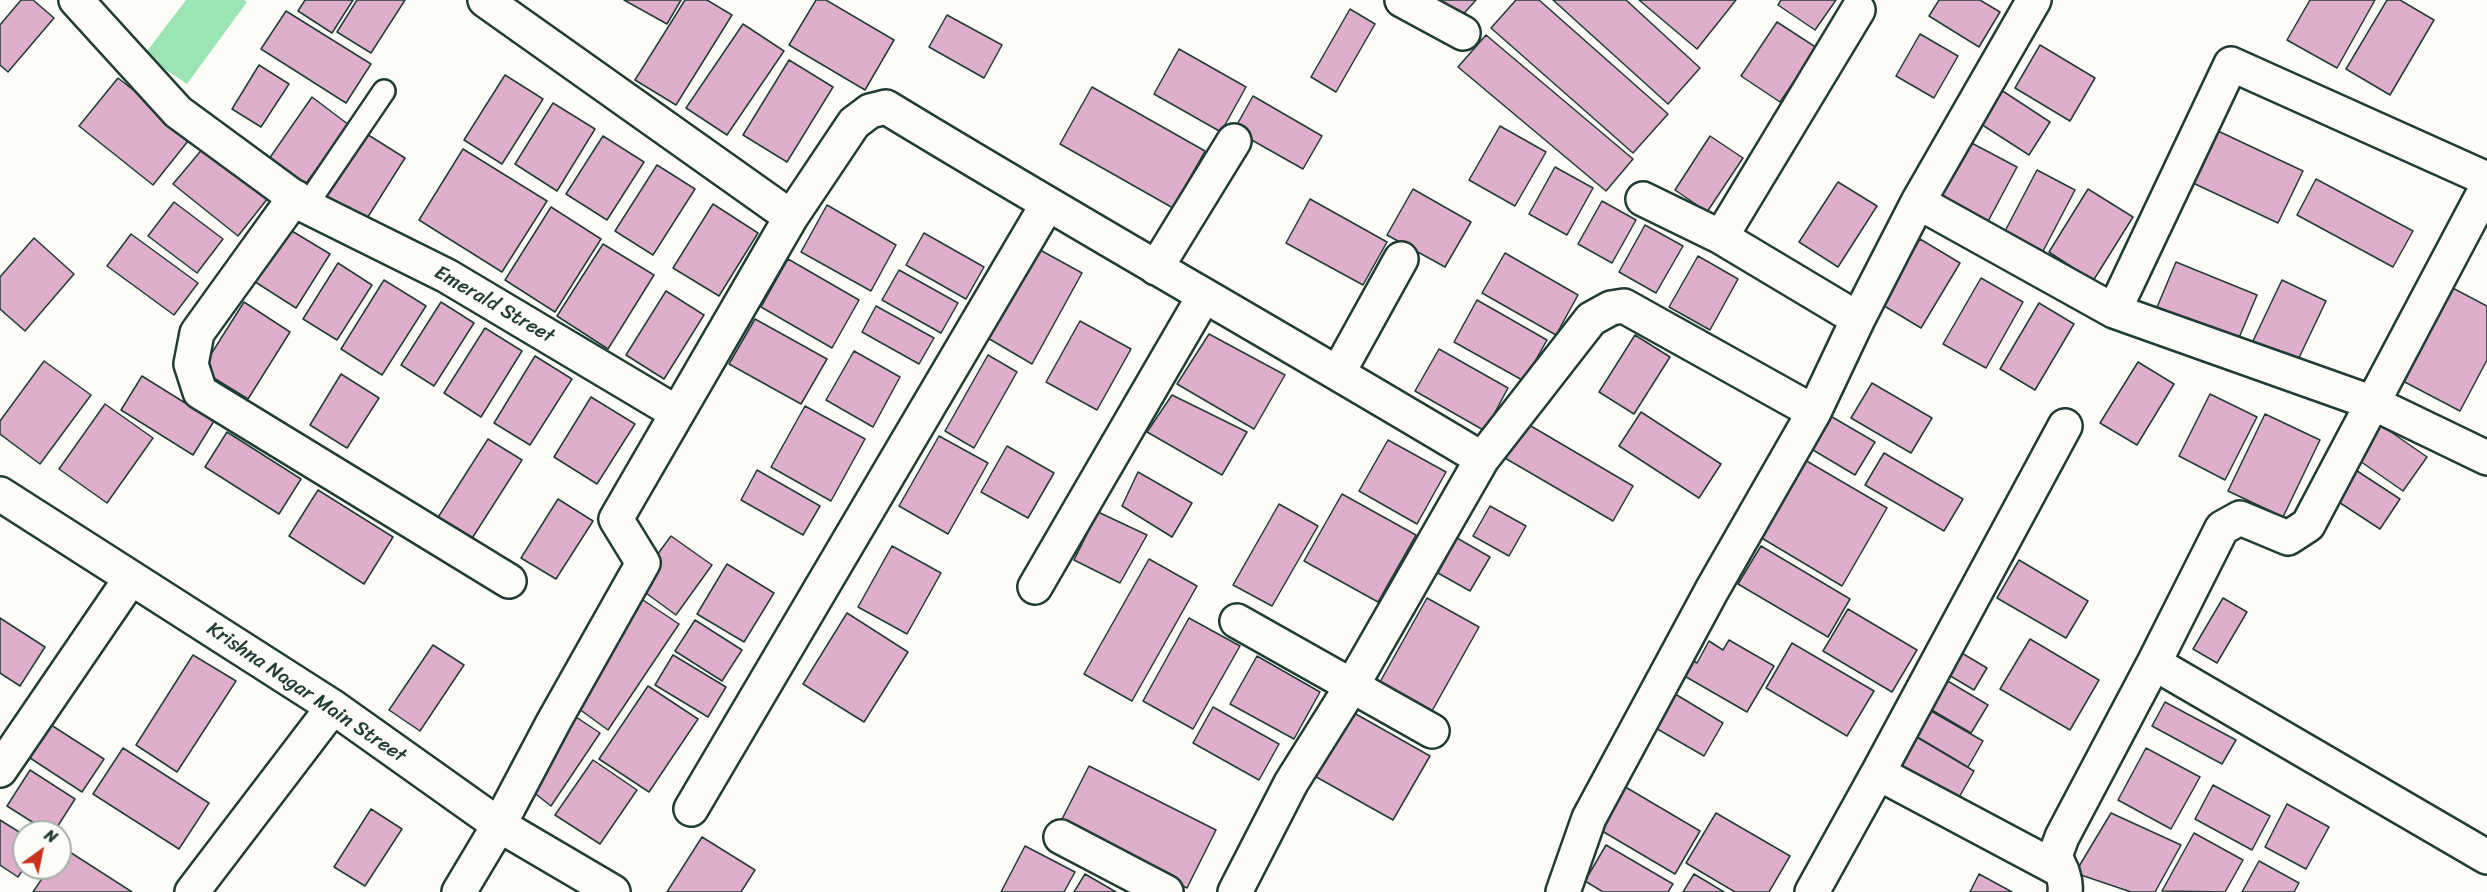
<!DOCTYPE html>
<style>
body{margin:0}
#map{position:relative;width:2487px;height:892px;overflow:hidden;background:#fdfcf7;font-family:Sriracha,sans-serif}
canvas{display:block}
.north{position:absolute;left:12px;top:820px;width:60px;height:60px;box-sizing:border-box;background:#fdfcf7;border:2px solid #a4b0a9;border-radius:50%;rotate:33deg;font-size:16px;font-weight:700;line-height:24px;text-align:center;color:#1f3d34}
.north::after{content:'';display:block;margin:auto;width:21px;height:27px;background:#c8321e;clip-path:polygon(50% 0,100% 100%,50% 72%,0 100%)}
</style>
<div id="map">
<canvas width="2487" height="892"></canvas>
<div class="north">N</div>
</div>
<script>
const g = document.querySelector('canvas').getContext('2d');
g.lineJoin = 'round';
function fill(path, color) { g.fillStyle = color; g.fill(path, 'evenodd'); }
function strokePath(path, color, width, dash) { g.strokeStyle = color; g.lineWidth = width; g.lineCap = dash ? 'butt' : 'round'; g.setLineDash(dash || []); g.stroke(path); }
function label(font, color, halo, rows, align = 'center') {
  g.font = font + ' Sriracha,sans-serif'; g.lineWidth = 4.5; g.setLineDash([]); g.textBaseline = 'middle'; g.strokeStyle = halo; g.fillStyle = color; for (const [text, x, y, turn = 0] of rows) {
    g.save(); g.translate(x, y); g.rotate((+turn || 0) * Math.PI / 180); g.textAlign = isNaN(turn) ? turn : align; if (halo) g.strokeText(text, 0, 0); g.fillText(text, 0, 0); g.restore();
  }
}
fill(new Path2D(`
 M186 0H244L247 2 187 84 144 55Z`), '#9be4b3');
const building = new Path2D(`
 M21 0H33L54 18 8 72 0 65V25Z
 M305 0H353L332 33 298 11Z
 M357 0H405L371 53 337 32Z
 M624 0H681L667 24Z
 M685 0H707L732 15 676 105 635 80Z
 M816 0H826L894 40 865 90 789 45Z
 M1437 0H1476L1458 20Z
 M1516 0H1539L1668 114 1633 153 1491 28Z
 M1553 0H1626L1700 68 1668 104Z
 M1639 0H1736L1697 49Z
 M1781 0H1836L1815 30 1778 5Z
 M1939 0H1980L2000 12 1979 47 1929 16Z
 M2310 0H2375L2337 68 2287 40Z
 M2387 0H2400L2434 20 2390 95 2346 69Z
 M1350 9 1375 24 1336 92 1311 77Z
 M286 11 371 64 346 103 261 49Z
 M947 15 1002 45 984 78 929 47Z
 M1777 22 1817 48 1780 102 1741 76Z
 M743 24 784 51 727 135 686 108Z
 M1920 34 1958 56 1934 98 1896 76Z
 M1486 35 1633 159 1606 191 1458 67Z
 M2040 45 2095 78 2070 121 2015 88Z
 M1179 49 1246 87 1221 132 1154 94Z
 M789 60 833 87 787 162 743 135Z
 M259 65 289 84 261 127 232 109Z
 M505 75 543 99 502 164 464 140Z
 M118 78 192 136 153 185 79 126Z
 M1992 84 2050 122 2029 155 1970 117Z
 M1092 87 1205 151 1173 208 1060 144Z
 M1253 96 1322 136 1303 169 1234 130Z
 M312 97 349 125 304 186 269 159Z
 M553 103 595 129 557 191 515 164Z
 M1500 126 1546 152 1515 206 1469 180Z
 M362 131 405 158 364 223 321 197Z
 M2218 131 2303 171 2278 223 2193 183Z
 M603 136 644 162 607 220 566 194Z
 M1710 136 1743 158 1707 212 1675 190Z
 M1964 139 2017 167 1985 227 1932 199Z
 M204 147 268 198 238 236 173 184Z
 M463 149 547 201 502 272 419 220Z
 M657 165 695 189 653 255 615 231Z
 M1555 167 1593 188 1567 235 1529 214Z
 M2037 170 2075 190 2041 255 2003 235Z
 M2316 179 2413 231 2393 267 2297 215Z
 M1838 182 1877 206 1838 267 1799 242Z
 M1413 189 1471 222 1445 267 1387 235Z
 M2088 189 2133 217 2093 281 2049 252Z
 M1310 199 1387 242 1363 285 1286 243Z
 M1602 201 1636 220 1612 263 1578 244Z
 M174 202 223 239 197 273 148 236Z
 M713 204 758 233 719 296 673 268Z
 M827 205 896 245 871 291 801 252Z
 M551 207 601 239 555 312 505 280Z
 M282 225 330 254 296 308 249 278Z
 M1645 225 1683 246 1656 293 1619 272Z
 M924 233 984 267 966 299 906 265Z
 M131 234 198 283 174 315 107 266Z
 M34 238 74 274 25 331 0 309V277Z
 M1920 239 1960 263 1921 328 1881 304Z
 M603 244 654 275 608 349 557 316Z
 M1031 245 1082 273 1032 364 981 334Z
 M1505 253 1578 295 1556 335 1482 293Z
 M1698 256 1738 279 1710 330 1669 307Z
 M788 259 859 300 832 348 761 307Z
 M2176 262 2257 295 2236 345 2155 312Z
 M338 263 372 285 337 340 303 319Z
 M899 270 958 303 941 333 882 300Z
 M1981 278 2023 302 1986 368 1943 344Z
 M384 280 426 306 382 375 341 349Z
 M2282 280 2326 301 2297 362 2253 341Z
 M2447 285 2487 306V360L2460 411 2399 379Z
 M666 291 704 315 664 379 626 355Z
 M1477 300 1547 340 1524 381 1454 342Z
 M244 302 290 332 248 399 201 370Z
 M441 302 474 323 434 386 401 365Z
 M2039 303 2074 324 2035 390 2000 369Z
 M876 306 934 338 919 364 862 332Z
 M755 319 827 359 801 404 729 364Z
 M1080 321 1131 349 1097 410 1046 382Z
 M485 328 522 351 481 417 444 393Z
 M1209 334 1285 375 1254 429 1177 384Z
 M1635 335 1670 357 1634 414 1599 392Z
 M1439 349 1508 388 1485 431 1415 391Z
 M854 351 900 377 873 427 826 400Z
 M988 355 1017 372 974 448 945 431Z
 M535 356 572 379 530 445 494 423Z
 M44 361 91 395 40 464 0 434V421Z
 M2138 362 2174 384 2137 445 2100 423Z
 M341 374 379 398 347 448 310 425Z
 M142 376 214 421 193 455 121 410Z
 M1872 383 1932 418 1911 453 1851 418Z
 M2210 394 2257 417 2225 480 2179 456Z
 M1172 395 1247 432 1222 475 1147 432Z
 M591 397 635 424 597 484 554 457Z
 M105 404 153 438 107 503 59 469Z
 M805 406 865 439 831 501 771 467Z
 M1641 412 1721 464 1699 498 1619 446Z
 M1827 414 1875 442 1855 475 1808 447Z
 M2265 414 2320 440 2283 517 2228 491Z
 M1519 419 1633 486 1613 521 1498 454Z
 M2381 425 2427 457 2403 491 2357 459Z
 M227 432 301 479 279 514 205 467Z
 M939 436 988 463 948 534 899 506Z
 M488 439 522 460 471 540 437 519Z
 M1388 440 1446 472 1417 524 1359 491Z
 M1007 446 1054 473 1028 518 981 492Z
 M1884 453 1963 499 1944 531 1865 485Z
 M1805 460 1887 508 1842 586 1760 537Z
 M2348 465 2400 499 2380 529 2328 495Z
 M757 470 820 506 803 535 741 500Z
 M1138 472 1192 503 1172 537 1122 506Z
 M318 490 393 537 364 584 289 536Z
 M1342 494 1416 535 1378 602 1304 561Z
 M558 499 593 521 556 579 521 558Z
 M1279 504 1318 526 1272 606 1233 585Z
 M1490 506 1526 526 1509 556 1473 536Z
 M1098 512 1147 535 1120 583 1074 560Z
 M671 536 712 565 676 615 635 585Z
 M1457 538 1490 557 1470 591 1438 573Z
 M892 546 941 573 907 634 858 607Z
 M1761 546 1850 599 1828 637 1738 584Z
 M1149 559 1197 586 1132 701 1084 674Z
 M2019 560 2088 601 2066 638 1997 598Z
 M727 564 774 593 744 642 697 614Z
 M637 596 679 624 608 730 575 706Z
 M1427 598 1479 627 1432 711 1380 682Z
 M2223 598 2247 612 2217 663 2193 649Z
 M1848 609 1917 650 1892 692 1823 651Z
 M847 613 908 652 864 722 803 684Z
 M0 618 45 647 20 686 0 673Z
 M1189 618 1240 646 1193 729 1143 701Z
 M695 620 742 650 722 681 675 651Z
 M2030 639 2099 680 2070 730 2000 689Z
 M1729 640 1774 666 1747 712 1681 674 1690 659 1697 663 1709 641 1723 650Z
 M1792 643 1874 691 1847 736 1766 688Z
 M433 645 464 665 420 731 389 710Z
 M1955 649 1987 668 1974 690 1942 671Z
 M193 655 236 681 177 772 136 745Z
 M673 655 726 687 708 717 655 685Z
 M1257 656 1320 692 1294 739 1230 704Z
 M1941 677 1988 705 1971 733 1925 706Z
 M648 686 698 719 649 792 599 759Z
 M1667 689 1723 723 1704 756 1647 723Z
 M2165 702 2236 740 2222 764 2152 726Z
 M1213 707 1279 744 1259 780 1193 743Z
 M1924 707 1983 741 1968 767 1909 732Z
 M1347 709 1430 756 1393 820 1311 774Z
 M573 715 600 733 551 806 528 788Z
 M48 723 104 759 82 792 27 756Z
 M1908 732 1974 771 1957 801 1891 762Z
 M123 748 209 803 179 849 93 794Z
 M2146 748 2200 777 2171 829 2118 800Z
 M593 760 637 790 600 844 555 815Z
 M1089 766 1216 830 1187 888 1060 823Z
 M30 770 75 799 54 832H48L7 806Z
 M1622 785 1700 831 1675 874 1597 828Z
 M2213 785 2270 816 2252 850 2195 819Z
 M2287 804 2329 827 2306 869 2265 847Z
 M371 809 402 829 365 886 334 867Z
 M1716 813 1790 856 1769 892H1735L1686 863Z
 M2111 813 2181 845 2155 892H2131L2075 873Z
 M0 820 24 835V868L18 877 0 865Z
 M2194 833 2243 860 2225 892 2162 891Z
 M702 837 755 870 741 892H667Z
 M1606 845 1673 884 1668 892H1603L1585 881Z
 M1025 846 1075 872 1064 892H1001Z
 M62 847 132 892H33L49 868H60V850Z
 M2259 861 2299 883 2294 892H2242Z
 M1085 874 1116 892H1074Z
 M1694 874 1724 892H1683Z
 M1979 874 2012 892H1970Z`);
fill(building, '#dfaecd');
strokePath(building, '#1f3d34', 1.5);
const lane = new Path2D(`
 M306 206 384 91`);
const street = new Path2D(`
 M76 0 178 112 306 206 447 276 677 413
 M485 0 791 217
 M1402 0 1463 33
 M295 197 197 333 191 364 200 392 509 581
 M1643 199 1721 237
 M1918 202 2114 311 2373 403 2487 458
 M1156 268 1234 141
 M2114 311 2231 64 2487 179
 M1858 319 1721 237 1858 10
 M1338 373 1401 259
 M0 494 333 707 499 825 613 892
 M1035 587 1204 296
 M1237 621 1432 731
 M2154 663 2487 857
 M0 770 131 578
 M1878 773 2065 426
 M691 809 1047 205
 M1061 837 1166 892
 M192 892 333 707
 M459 892 499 825 554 721 643 563 616 519 791 217 854 123 870 111 886 107C1083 227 1284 340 1482 459L1591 319 1611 308 1624 306 1814 412
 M1235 892 1291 783 1353 684 1482 459
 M1563 892 1589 818 1712 590 1814 412 1858 319 1918 202 2034 0
 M1812 892 1878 773 2062 871
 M2065 892C2067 880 2060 867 2055 856L2062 837 2154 663 2222 528 2240 518 2288 538 2308 525 2487 187`);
strokePath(lane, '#1f3d34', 26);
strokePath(street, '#1f3d34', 38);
strokePath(lane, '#fdfcf7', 21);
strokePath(street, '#fdfcf7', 33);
label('20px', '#1f3d34', '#fdfcf7', [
 ["Emerald Street",494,305,30],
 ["Krishna Nagar Main Street",306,693,34]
]);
</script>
